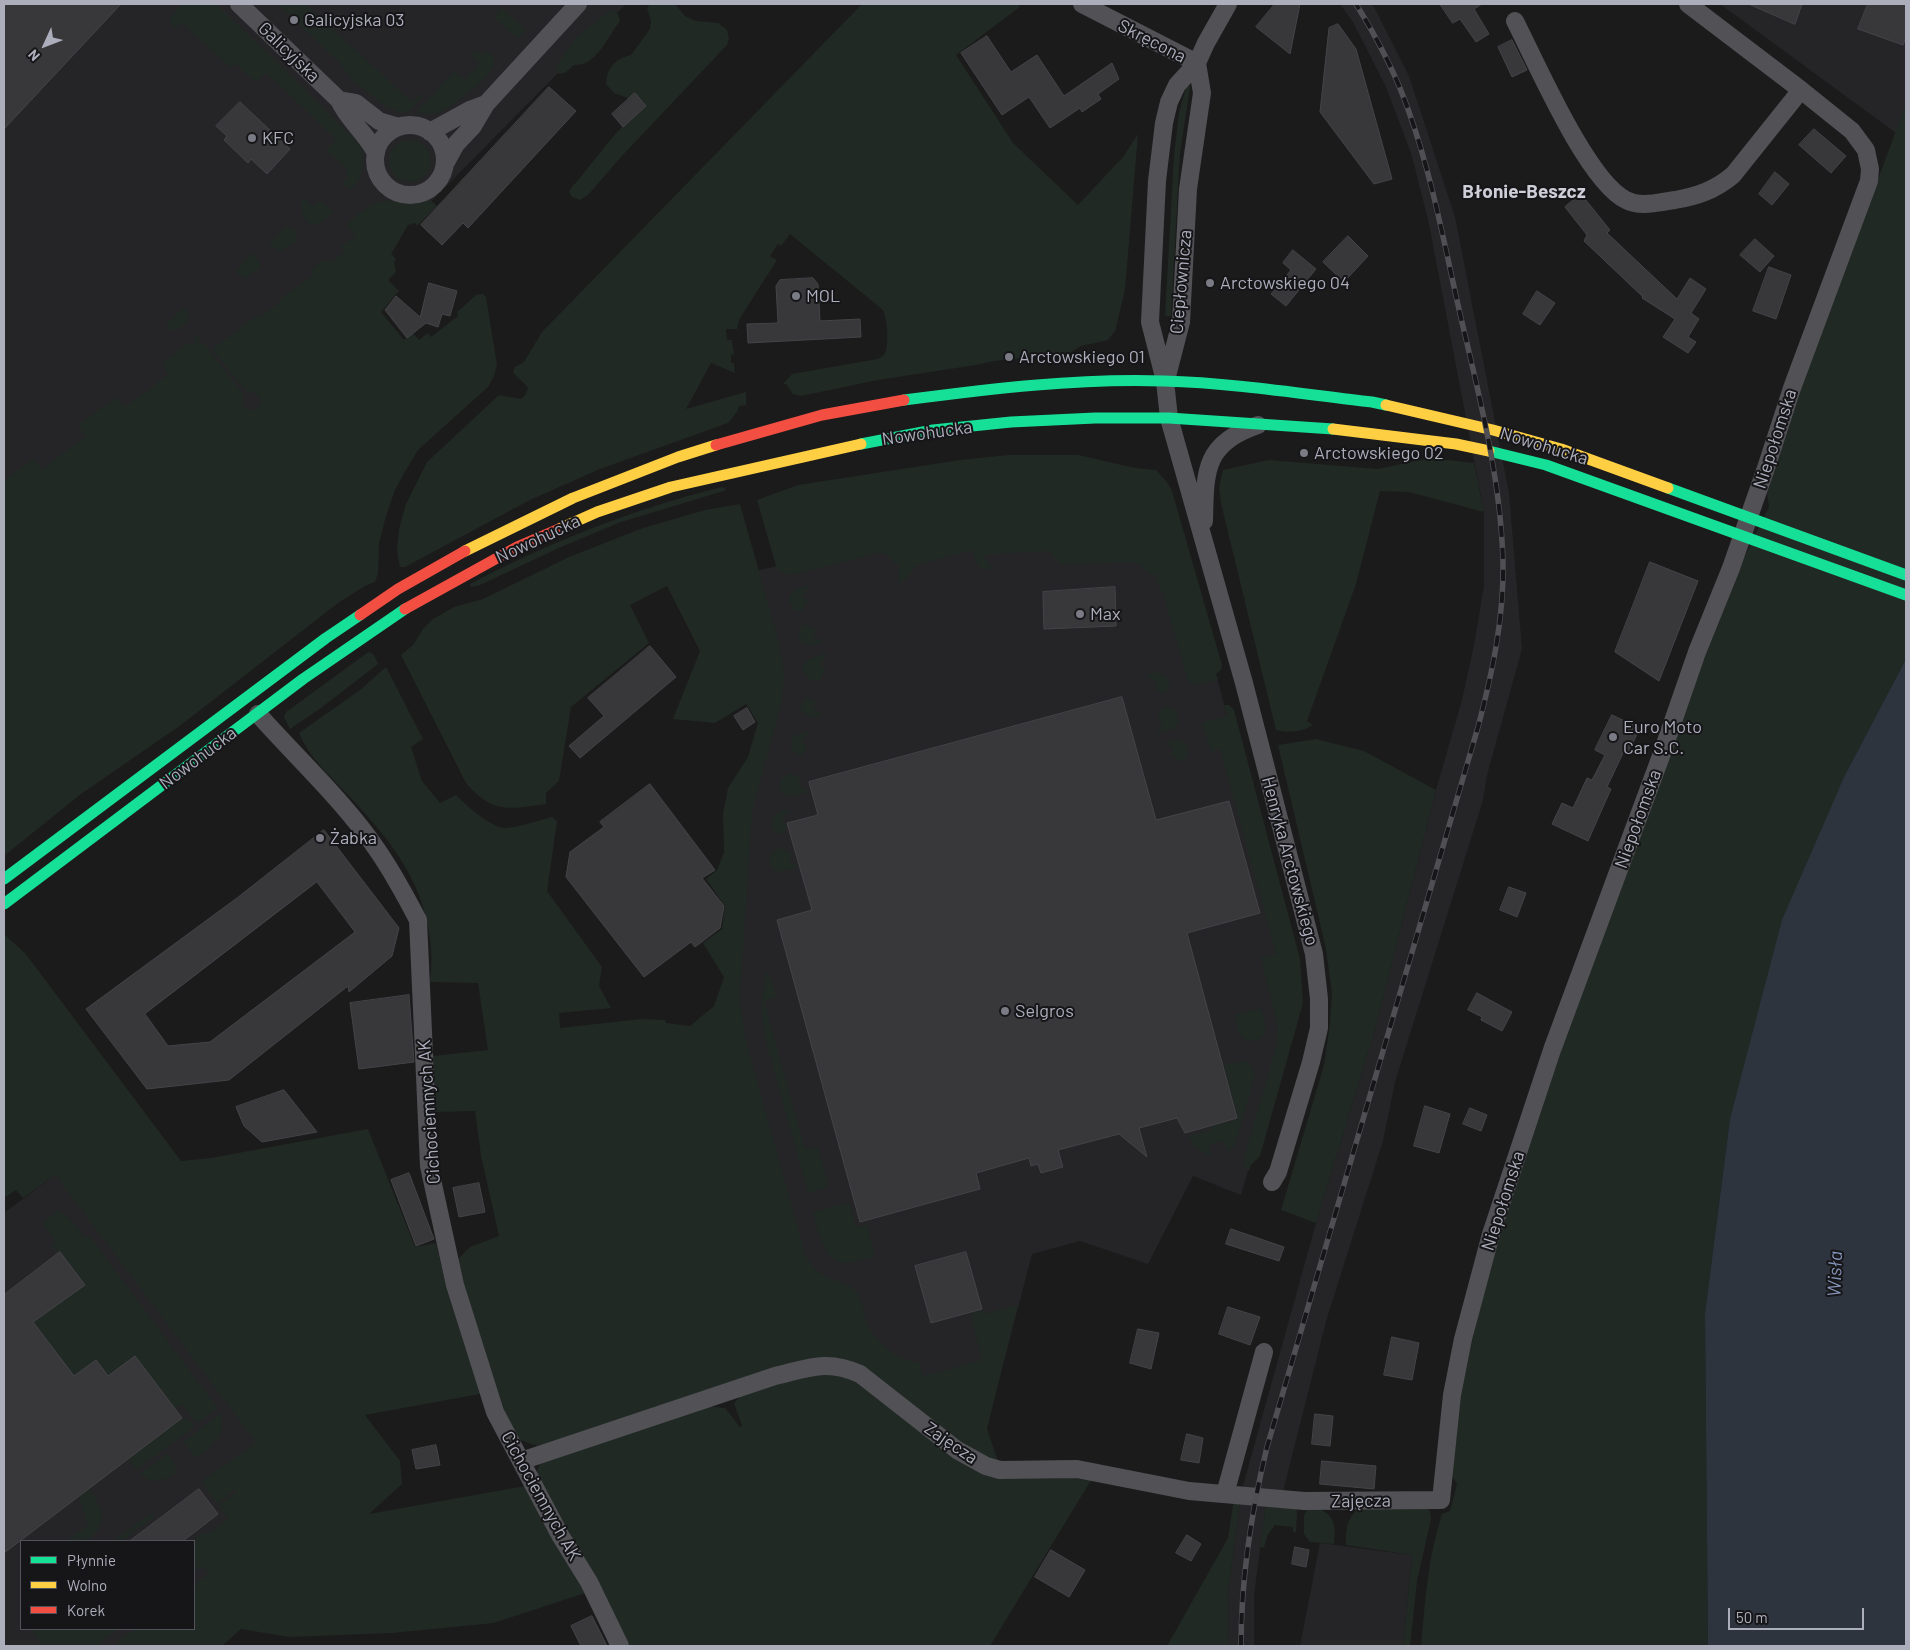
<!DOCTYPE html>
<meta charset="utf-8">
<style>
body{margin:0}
#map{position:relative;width:1910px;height:1650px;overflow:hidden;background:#1b1b1c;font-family:Barlow,sans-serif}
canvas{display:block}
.frame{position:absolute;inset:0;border:5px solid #adaebc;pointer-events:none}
.legend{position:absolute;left:20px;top:1540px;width:175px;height:90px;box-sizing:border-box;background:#161518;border:1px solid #52525a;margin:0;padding:6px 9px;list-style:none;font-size:15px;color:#adaebc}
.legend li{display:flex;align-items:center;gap:10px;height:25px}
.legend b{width:25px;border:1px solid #52525a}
.north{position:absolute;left:20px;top:20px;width:50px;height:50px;-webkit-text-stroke:4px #161518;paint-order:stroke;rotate:227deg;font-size:14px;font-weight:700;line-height:20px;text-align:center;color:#adaebc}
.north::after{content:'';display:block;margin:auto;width:18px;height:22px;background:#adaebc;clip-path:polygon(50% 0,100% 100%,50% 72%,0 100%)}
.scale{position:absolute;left:1728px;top:1608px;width:136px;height:22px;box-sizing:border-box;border:2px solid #adaebc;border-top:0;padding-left:6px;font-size:15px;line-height:18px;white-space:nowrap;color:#adaebc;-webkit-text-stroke:4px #161518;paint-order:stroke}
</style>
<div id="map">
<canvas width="1910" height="1650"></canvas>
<div class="frame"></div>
<ul class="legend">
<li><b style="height:6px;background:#16e098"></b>Płynnie</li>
<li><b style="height:6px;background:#ffcf43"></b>Wolno</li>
<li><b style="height:6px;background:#f24e42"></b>Korek</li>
</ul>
<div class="north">N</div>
<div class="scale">50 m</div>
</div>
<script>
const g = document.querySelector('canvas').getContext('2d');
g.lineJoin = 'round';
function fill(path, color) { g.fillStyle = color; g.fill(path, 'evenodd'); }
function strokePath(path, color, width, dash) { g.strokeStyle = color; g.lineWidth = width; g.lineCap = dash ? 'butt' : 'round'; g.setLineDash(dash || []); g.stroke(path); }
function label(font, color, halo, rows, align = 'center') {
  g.font = font + ' Barlow,sans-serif'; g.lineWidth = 4; g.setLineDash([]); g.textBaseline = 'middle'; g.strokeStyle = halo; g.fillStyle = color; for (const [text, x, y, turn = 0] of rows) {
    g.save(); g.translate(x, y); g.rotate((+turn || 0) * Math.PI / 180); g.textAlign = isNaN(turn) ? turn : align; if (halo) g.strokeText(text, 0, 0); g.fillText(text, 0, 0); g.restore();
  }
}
fill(new Path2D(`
 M4 4H626L408 225 391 254 362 382 4 650Z
 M1340 4H1372L1374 7 1409 76 1455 217 1509 493 1522 649 1487 775 1483 800 1395 1082 1383 1141 1327 1318 1282 1495 1266 1504 1254 1595V1646H1229L1228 1595 1241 1493 1316 1223 1375 1030 1436 790 1462 700 1474 645 1484 586V512L1428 219 1411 153 1386 87 1353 22Z
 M1720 4H1906V104L1896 133Z
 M1160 520 1216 674 1227 716 1295 1010 1241 1195 1193 1176 1148 1264 1080 1241 1032 1254 986 1430 878 1348 811 1282 723 1036 746 806 776 695 745 573 885 543Z
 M67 1166 400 1461 222 1646H4V1213ZM21 1541H194V1629H21Z
 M1320 1543 1412 1555 1403 1646H1300Z`), '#252528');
fill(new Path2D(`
 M183 4H216C256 42 296 79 334 119 343 128 357 139 362 151 367 164 361 179 352 189H349L342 183 348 177 345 174 348 170 326 150 336 139 266 73 256 82 235 64 231 68 181 23 175 29 170 22 171 16Z
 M277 4H306L412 102 421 94 424 96 408 112H399L387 107 353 81 338 61Z
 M650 4H675L685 16 696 21 718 23 727 30 729 39 727 45 620 158 588 195 580 200 572 197 569 192 571 188C592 165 608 139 632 117L631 99 614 93 606 84C607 67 615 59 631 55L650 29 651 21 647 8Z
 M862 4H1016L1021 6 956 55 1013 143 1078 205 1123 157 1138 134 1125 290 1115 331 1108 340 1081 346 1068 354 994 361 976 365 878 380 801 396 793 394 786 384H783L792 374 877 359C879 358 882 357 884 355 890 347 887 318 883 310L790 234 781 246 778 244 770 256 777 260 740 318 737 329H726L727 340H732L734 354 731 355V363H734L735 373 711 363 686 409 746 392V405L739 406 737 412 728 423 600 469 530 500 405 567H400L397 550 399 529 406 504 427 462 499 395 521 399 526 394 528 388C523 381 517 378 513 372L515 367 524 362 542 332Z
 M501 7 526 30 518 38 494 18Z
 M613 10 618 14 620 21C608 36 596 67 574 65L565 73 559 74 556 71 557 66 566 51 577 37 609 11Z
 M475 50 481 55 485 52 492 54C495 59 495 64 492 69 488 79 446 111 436 114 430 115 422 113 416 112L454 72H456L465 79 479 64 471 56Z
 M1189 85 1190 88 1180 153 1171 316H1165L1174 155 1179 113 1186 87Z
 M1906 104V659L1845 775 1730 1119 1705 1313 1708 1646H1421C1425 1602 1428 1556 1442 1514L1450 1511 1457 1484 1452 1476 1460 1394 1490 1263 1521 1163 1701 657 1744 558 1769 507 1767 493 1777 454 1806 372Z
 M389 161a21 21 0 1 1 42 0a21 21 0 1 1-42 0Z
 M303 198 313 207 320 200 334 213C329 216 323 223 317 224 304 227 298 208 303 198Z
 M430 200 437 206 417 226 415 223 408 225 391 254 396 259 394 262 396 272 388 280 399 291 381 312 404 340 413 333 419 340 428 333 431 337 458 316 457 312 476 295 483 294 486 297 497 365 494 376 488 387 418 450 406 470 395 490 386 516 379 543 378 573 375 582 365 586 338 603 181 725 81 794 4 856V481L32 459 35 460 42 469 86 436 79 427V424L116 397 125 407 168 375 162 363 189 342 192 346 196 343 193 339 197 336 200 338 198 340 201 344 203 342 244 395 242 400 244 408 252 410C259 409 261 404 260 397L253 392 247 393 212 349 259 314 261 316 280 302 279 300 314 274 311 270 323 261H333L344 252 341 246 356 236 346 224C358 215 369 204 383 201 401 198 408 209 430 200Z
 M287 226 295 230 297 241 281 251 271 246 270 243Z
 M252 253H254L261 265 260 268 245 279 235 271Z
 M182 308H185L189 315 188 322 177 330H169L166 325Z
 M1008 455H1078L1135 468 1156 470 1167 482 1172 491 1222 665 1221 670 1216 674 1218 680 1197 685 1188 681 1163 594 1155 578 1158 575 1156 573 1153 576 1140 565 1131 562 1061 565 1049 551 983 555 993 569C975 570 978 565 972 550L915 566 907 579 899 583 898 563H894C889 556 886 553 878 553L793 575C784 575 780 573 776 566L757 500 798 485 960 460Z
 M1430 458 1474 463 1484 512 1409 492 1380 491 1356 584 1307 721 1313 725C1303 732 1288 733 1276 730L1221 503 1219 488 1223 470 1269 460 1378 469Z
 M722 487 727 490 621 522 561 547 480 585 471 587 470 584C550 542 633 509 722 487Z
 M740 504 777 635 782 657 784 675 782 701 752 812 740 998 745 1037 806 1257C812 1266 819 1274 829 1278 837 1282 847 1282 854 1289 863 1297 863 1310 866 1321 873 1340 898 1362 919 1362L923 1376 982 1360 970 1313 984 1310 985 1314 1018 1304 987 1429 1000 1467 833 1363 537 1446 520 1440 501 1408 456 1261 470 1247 499 1236 481 1156 475 1111 436 1112 433 1056 488 1050 478 983 430 982C431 971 432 959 431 948 426 884 392 842 350 797 331 777 310 759 299 733L360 690 386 667 423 739 411 747 422 781 440 803 456 795C466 805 490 827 505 828 515 828 541 820 552 817L557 821 547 891 602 967 599 986 611 1008 559 1013 560 1028 641 1019 665 1020 666 1023 690 1026 714 1006 724 977 703 943 722 929 725 906 706 879 717 870 724 852 723 814 728 788 748 757 758 723 746 704 715 723 673 719 700 651 667 586 630 605 649 643 571 707 559 781 546 793V804C509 809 492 814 466 783L401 655 413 645 423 629 433 619 454 607 483 599 569 557 643 528 705 510Z
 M809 585 802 597 808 600 801 612 794 610 789 602C789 590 798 588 809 585Z
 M805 624 816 630 813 636 824 642 809 646 801 642C797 635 798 628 805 624Z
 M370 652 374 655 378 664 321 708 290 729 284 717 286 712 367 653Z
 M827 653 821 665 826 668 820 680H810C790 663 813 657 827 653Z
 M1158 672C1170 676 1173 685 1164 694L1153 688 1157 682 1145 675Z
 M806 697 816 702 812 708 824 715 813 718 803 713 800 706Z
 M1224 705H1229L1234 710 1300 959 1303 1003 1260 1156 1251 1165 1249 1171 1244 1167 1243 1161 1276 1047 1278 1028 1261 958 1276 954 1220 749 1211 752 1202 723 1227 716Z
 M1167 706 1176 711 1179 722 1174 729 1156 733 1163 722 1157 718 1163 707Z
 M808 731 802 743 808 746 801 757C791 753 788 745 794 736Z
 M1316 739 1364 751 1436 790 1375 1030 1316 1223 1281 1210 1324 1065 1330 1024 1332 993 1326 949 1278 745Z
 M1175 740H1180L1187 746 1188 754 1183 762 1170 755 1174 749 1164 743Z
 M791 773 801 779 798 785 809 792C803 793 795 797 789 796 776 794 777 776 791 773Z
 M790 809 782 821 788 825 782 835 775 832 772 826C771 814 779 812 790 809Z
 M782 848 792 854 789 861 799 867 781 872C771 870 768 865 770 855L777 849Z
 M5 935 25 953 181 1161 211 1158 368 1129 415 1247 436 1243 448 1293 480 1394 365 1415 400 1461 402 1484 369 1514 525 1486 588 1592 494 1623 392 1633 289 1637 241 1629 222 1646H112L135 1629H194V1585L208 1574 202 1566 194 1572V1541H191L203 1532 206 1535 227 1520 228 1518 219 1506 236 1492 234 1490 217 1504 201 1482 255 1443V1441L55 1175 23 1198 16 1190 4 1198V936Z
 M765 974H769L770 976 777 997 764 1001 805 1149 818 1146 829 1187 808 1193 764 1035 761 1006Z
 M1261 1008C1263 1015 1267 1024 1265 1031 1261 1043 1246 1044 1240 1034 1237 1029 1236 1021 1234 1015Z
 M1242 1061C1251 1063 1255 1067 1255 1076L1235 1146 1228 1152 1224 1141 1209 1145 1212 1156C1200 1152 1193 1148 1189 1136L1211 1130 1210 1127 1238 1119 1224 1065Z
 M849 1202 856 1227 867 1224 875 1256C867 1258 857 1263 848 1263 822 1264 818 1231 813 1212Z
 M58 1210 71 1220 85 1237 89 1235 217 1407 218 1408 198 1423H196L182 1404 175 1409 135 1356 86 1392 33 1322 82 1286 51 1245 56 1242 42 1223Z
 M822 1371 851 1375 972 1465 1093 1477 990 1646H628L538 1480 537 1471 540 1463 705 1406 725 1408 740 1427 742 1426 734 1403 744 1393Z
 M221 1413C227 1435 212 1447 196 1458L183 1442Z
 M187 1417 194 1426 193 1428 136 1470 128 1459 182 1418 183 1420Z
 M168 1453 178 1472C165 1480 153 1486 140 1474Z
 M89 1488C98 1503 109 1517 96 1532 93 1535 90 1539 86 1540 81 1543 72 1541 66 1541L88 1525 79 1496Z
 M1235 1492 1241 1493 1228 1595 1229 1646H1167L1228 1538Z
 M1266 1504 1294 1507 1297 1511 1296 1532H1293V1527L1275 1525 1267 1536 1264 1548 1260 1547Z
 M1316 1507C1335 1516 1336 1524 1334 1544L1310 1542 1304 1534V1516L1307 1509Z
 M1425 1507 1430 1511 1431 1519 1417 1581 1410 1646H1403L1412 1555 1346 1545C1346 1530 1346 1520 1358 1509Z
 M153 1512 154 1517 122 1541H113Z
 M35 1629H119L96 1646H43L32 1632Z`), '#212924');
fill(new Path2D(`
 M1906 659V1646H1708L1705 1313 1730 1119 1782 920 1845 775Z`), '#2e343e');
const building = new Path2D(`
 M4 4H121L4 129Z
 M1275 4H1300L1290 54 1256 27Z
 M1440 4H1482L1474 9 1489 34 1476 42 1460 19 1453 23Z
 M1749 4H1802L1795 24Z
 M1868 4H1906V37L1903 45 1858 29Z
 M1338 24 1356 49 1392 179 1374 184 1320 112 1329 28Z
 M987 36 1011 72 1037 55 1064 96 1112 63 1119 79 1098 94 1101 99 1082 112 1080 108 1050 128 1029 97 1002 115 961 53Z
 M1512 40 1527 70 1512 77 1498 47Z
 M549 87 576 111 468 228 463 223 442 245 421 225Z
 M635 93 646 106 623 127 612 114Z
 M240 102 290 149 267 174 251 159 248 163 224 140 227 136 216 126Z
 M1814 129 1846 156 1831 173 1799 145Z
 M1775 172 1789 184 1772 205 1759 194Z
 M1581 194 1610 230 1607 233 1677 299 1690 278 1706 289 1691 313 1699 319 1688 337 1696 342 1688 353 1663 337 1675 319 1642 298 1643 297 1584 241 1587 235 1565 207Z
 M1348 236 1368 256 1344 282 1323 262Z
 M1755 239 1774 256 1760 272 1740 255Z
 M1293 250 1316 269 1286 306 1271 294 1291 270 1283 263Z
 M1769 267 1791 275 1776 319 1753 311Z
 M813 278 818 284 820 321 860 319 861 337 748 343 747 324 778 323 776 286 780 280Z
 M429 283 457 291 450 316 442 314 438 327 426 323 407 338 385 310 396 296 420 317Z
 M1537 291 1555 303 1540 325 1523 314Z
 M1650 562 1698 581 1659 681 1615 652Z
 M1115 587 1116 626 1044 629 1043 592Z
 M650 646 676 677 580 758 569 746 604 716 588 698Z
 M1122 697 1156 820 1229 801 1260 913 1187 933 1237 1118 1185 1133 1177 1118 1139 1128 1147 1157 1119 1134 1058 1150 1063 1167 1041 1173 1038 1164 1031 1166 1029 1158 976 1173 980 1189 860 1222 777 920 812 910 787 823 818 815 809 782Z
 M747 708 755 722 743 730 734 716Z
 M1612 715 1640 728 1628 753 1624 751 1607 787 1611 789 1588 841 1552 824 1562 803 1573 808 1587 778 1592 780 1605 755 1595 750Z
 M650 784 715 870 702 878 724 906 720 928 695 947 691 942 644 977 566 877 570 852 604 827 600 822Z
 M324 830 399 928 392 956 349 992 348 986 229 1080 147 1089 86 1009 237 898ZM317 882 355 932 210 1042 168 1046 145 1014Z
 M1509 887 1526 893 1517 917 1500 910Z
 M1477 993 1512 1012 1502 1031 1481 1020 1482 1017 1468 1010Z
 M409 995 414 1062 359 1069 350 1003Z
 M284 1090 317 1132 262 1142 244 1126 236 1107Z
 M1425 1106 1450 1114 1439 1153 1414 1146Z
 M1470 1108 1487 1115 1481 1131 1463 1124Z
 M409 1173 434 1239 416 1246 391 1180Z
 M479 1183 485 1212 459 1217 453 1188Z
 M1231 1229 1284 1247 1279 1261 1226 1244Z
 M60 1252 85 1285 33 1322 74 1376 96 1360 108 1376 135 1356 182 1418 4 1553V1295Z
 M966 1252 982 1309 931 1323 915 1266Z
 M1228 1307 1260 1317 1250 1345 1219 1334Z
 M1138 1329 1159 1333 1151 1369 1130 1363Z
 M1392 1337 1419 1343 1412 1380 1384 1375Z
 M1315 1414 1333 1416 1330 1446 1312 1444Z
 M1187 1434 1203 1438 1199 1463 1181 1460Z
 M436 1445 440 1465 416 1469 412 1450Z
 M1322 1461 1376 1466 1374 1489 1320 1484Z
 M199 1489 218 1514 183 1541H130Z
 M1187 1535 1201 1544 1191 1561 1176 1553Z
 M1295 1547 1309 1550 1306 1567 1292 1564Z
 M1051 1550 1085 1570 1069 1597 1035 1577Z
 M592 1616 607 1646H581L571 1626Z`);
fill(building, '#38383a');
strokePath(building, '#444448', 1);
strokePath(new Path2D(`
 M239 4 339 100C348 120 366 133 376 153
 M1082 4 1197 63
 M1228 4 1206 43 1197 63 1177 85 1169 102 1164 123 1157 181 1150 322 1165 381 1169 418 1244 683 1314 954 1319 999V1028L1311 1062 1278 1172 1272 1182
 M1515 21C1536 62 1587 181 1626 200 1641 208 1659 202 1675 200 1698 196 1715 190 1733 175L1801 90
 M339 100 356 103 379 121 399 127
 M375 160a35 35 0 1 1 70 0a35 35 0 1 1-70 0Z
 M430 132 470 110 486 104
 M445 164 456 144 473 126 486 104 578 4
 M1166 380 1181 322 1188 189 1202 93 1197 63
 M1204 521C1205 471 1204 443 1258 425
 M258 714C298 759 344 801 378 851 393 873 406 897 418 920L429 1166 455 1285 495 1412 560 1535 589 1582 620 1646
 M521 1461 775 1376C809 1368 827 1359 860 1374L957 1450 986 1466 1000 1470 1077 1469 1189 1491 1304 1501 1441 1500 1452 1395 1463 1339 1491 1234 1552 1050 1661 756 1697 652 1731 568 1765 471 1792 388 1869 181 1870 169 1866 150 1852 131 1801 90 1688 4
 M1225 1494 1264 1352`), '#515156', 18);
strokePath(new Path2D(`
 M904 400C990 389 1077 378 1164 381 1234 383 1303 394 1372 402L1386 405
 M861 444 933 430 1011 422 1095 418H1169L1333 429
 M1489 451 1546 465 1906 595
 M1668 488 1906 575
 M4 879 326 638 360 615
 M4 904 303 679 405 609`), '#16e098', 11);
strokePath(new Path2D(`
 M1386 405 1493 430 1561 449 1668 488
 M1333 429 1456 444 1489 451
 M559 529 597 512 671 487 861 444
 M465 551 573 498 678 457 716 445`), '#ffcf43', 11);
strokePath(new Path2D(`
 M716 445 822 415 904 400
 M405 609 517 547 559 529
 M360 615 398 589 465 551`), '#f24e42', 11);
const rail = new Path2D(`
 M1241 1646C1241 1579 1251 1513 1267 1447L1478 727C1492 674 1504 619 1503 563 1501 480 1480 399 1461 318 1445 249 1433 179 1409 112 1396 74 1377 38 1356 4`);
strokePath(rail, '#505054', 5.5);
strokePath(rail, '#161518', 4, [11]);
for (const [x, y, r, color] of [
 [294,20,5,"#7a7b84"],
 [252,138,5,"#7a7b84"],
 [1210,283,5,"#7a7b84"],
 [796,296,5,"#7a7b84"],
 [1009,357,5,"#7a7b84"],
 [1304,453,5,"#7a7b84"],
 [1080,614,5,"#7a7b84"],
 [1613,737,5,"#7a7b84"],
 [320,838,5,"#7a7b84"],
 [1005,1011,5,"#7a7b84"]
]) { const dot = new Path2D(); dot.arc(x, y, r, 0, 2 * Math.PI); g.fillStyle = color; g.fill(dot); strokePath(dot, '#161518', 2); }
label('18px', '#adaebc', '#161518', [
 ["Galicyjska 03",304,20],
 ["KFC",262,138],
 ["Arctowskiego 04",1220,283],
 ["MOL",806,296],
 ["Arctowskiego 01",1019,357],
 ["Arctowskiego 02",1314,453],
 ["Max",1090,614],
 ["Euro Moto",1623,727],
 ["Car S.C.",1623,748],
 ["Żabka",330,838],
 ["Selgros",1015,1011]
], 'left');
label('18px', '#adaebc', '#161518', [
 ["Skręcona",1152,41,27],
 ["Galicyjska",289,52,44],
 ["Ciepłownicza",1181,282,-85],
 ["Nowohucka",927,433,-8],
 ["Niepołomska",1775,439,-72],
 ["Nowohucka",1544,446,17],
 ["Nowohucka",538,539,-25],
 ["Nowohucka",198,758,-37],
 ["Niepołomska",1638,819,-70],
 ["Henryka Arctowskiego",1290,861,75],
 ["Cichociemnych AK",429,1112,-94],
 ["Niepołomska",1503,1201,-72],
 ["Zajęcza",951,1443,34],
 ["Cichociemnych AK",541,1496,61],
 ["Zajęcza",1361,1501,-1]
]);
label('bold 19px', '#ceced8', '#161518', [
 ["Błonie-Beszcz",1524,192]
]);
label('italic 19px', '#8494b7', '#161518', [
 ["Wisła",1835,1274,-88]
]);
</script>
